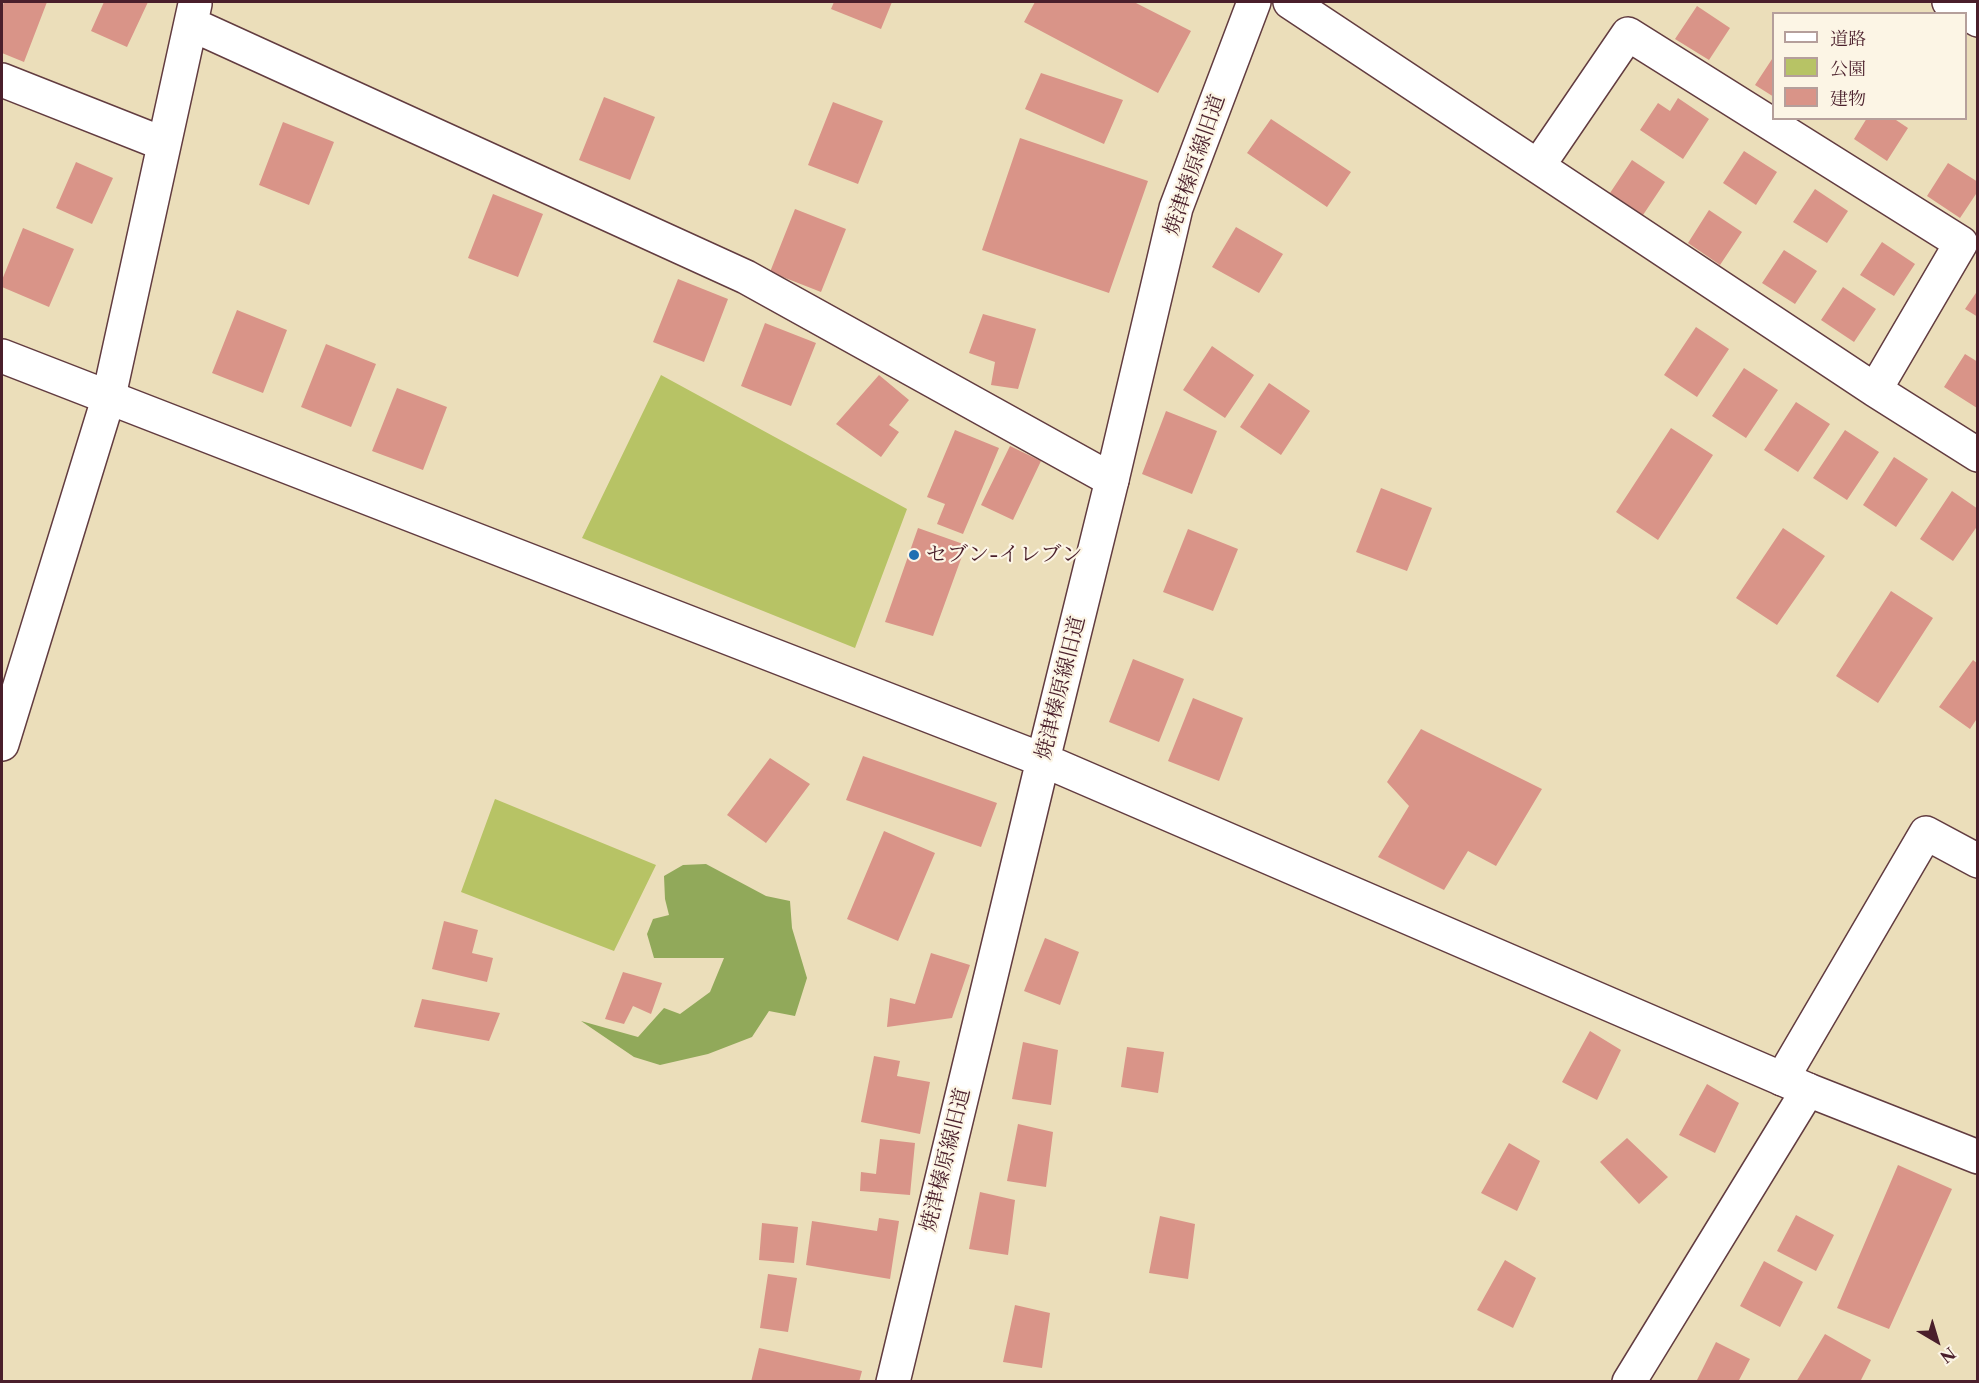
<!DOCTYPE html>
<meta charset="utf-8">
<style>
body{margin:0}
#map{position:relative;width:1979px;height:1383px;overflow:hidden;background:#ebdeba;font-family:"Libre Caslon Text","Noto Serif JP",serif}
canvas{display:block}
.frame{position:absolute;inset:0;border:3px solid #4a1f2b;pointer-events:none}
.legend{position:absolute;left:1772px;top:12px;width:195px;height:108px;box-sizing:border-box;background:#fcf5e5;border:2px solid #b59f9b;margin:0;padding:8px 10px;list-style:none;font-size:18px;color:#4a1f2b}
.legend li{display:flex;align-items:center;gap:12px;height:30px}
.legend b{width:30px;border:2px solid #b59f9b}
.north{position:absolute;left:1907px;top:1311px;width:60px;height:60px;-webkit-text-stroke:4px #fcf5e5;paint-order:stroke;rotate:142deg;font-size:16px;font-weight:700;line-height:24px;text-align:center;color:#4a1f2b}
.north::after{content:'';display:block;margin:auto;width:21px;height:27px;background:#4a1f2b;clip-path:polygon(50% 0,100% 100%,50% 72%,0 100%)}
</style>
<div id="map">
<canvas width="1979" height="1383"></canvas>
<div class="frame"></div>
<ul class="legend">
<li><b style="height:8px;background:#fff"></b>道路</li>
<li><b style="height:16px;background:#b7c365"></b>公園</li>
<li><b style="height:16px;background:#d99488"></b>建物</li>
</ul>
<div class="north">N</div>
</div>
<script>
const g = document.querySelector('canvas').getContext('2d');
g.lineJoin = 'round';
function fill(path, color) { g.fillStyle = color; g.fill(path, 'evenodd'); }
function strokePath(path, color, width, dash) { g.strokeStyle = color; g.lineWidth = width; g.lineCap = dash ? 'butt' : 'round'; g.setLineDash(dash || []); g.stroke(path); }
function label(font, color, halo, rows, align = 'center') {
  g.font = font + ' "Libre Caslon Text","Noto Serif JP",serif'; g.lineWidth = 4.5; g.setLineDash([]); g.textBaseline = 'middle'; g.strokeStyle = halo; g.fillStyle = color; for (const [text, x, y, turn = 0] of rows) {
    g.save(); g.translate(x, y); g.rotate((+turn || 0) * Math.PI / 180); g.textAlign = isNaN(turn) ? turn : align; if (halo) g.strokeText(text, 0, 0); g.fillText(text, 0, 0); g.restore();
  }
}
fill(new Path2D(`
 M661 375 907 509 855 648 582 538Z
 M495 799 656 865 614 951 461 892Z`), '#b7c365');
fill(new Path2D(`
 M706 864 766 896 790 901 792 928 807 978 795 1016 769 1011 752 1037 708 1054 660 1065 634 1057 581 1021 638 1037 664 1008 680 1014 710 992 724 958H654L647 934 653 919 669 915 665 899 664 876 683 865Z`), '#91a95a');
fill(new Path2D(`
 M4 2H47L24 62 2 53V8Z
 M104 2H148L127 47 91 31Z
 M834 2H892L881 29 831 9Z
 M1035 2H1134L1191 31 1158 93 1024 22Z
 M1697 6 1730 28 1709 60 1675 39Z
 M1774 56V97L1755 85Z
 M1041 73 1123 100 1104 144 1025 109Z
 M604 97 655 117 630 180 579 160Z
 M1678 98 1709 119 1683 159 1640 130 1658 103 1670 111Z
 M833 102 883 121 858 184 808 165Z
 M1867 118H1893L1908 128 1887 161 1854 139Z
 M1271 119 1351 172 1327 207 1247 153Z
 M283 122 334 142 309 205 259 185Z
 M1020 138 1148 181 1109 293 982 250Z
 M1744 151 1777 172 1756 205 1723 183Z
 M1632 160 1665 182 1643 215 1610 193Z
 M76 162 113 178 92 224 56 208Z
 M1948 163 1978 182V191L1960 218 1927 196Z
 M1815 189 1848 211 1827 243 1793 222Z
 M493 194 543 214 518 277 468 258Z
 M795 209 846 229 821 292 770 272Z
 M1709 210 1742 232 1720 265 1688 243Z
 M1236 227 1283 254 1259 293 1212 267Z
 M23 228 74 249 49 307 2 287V280Z
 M1882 242 1915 264 1894 296 1860 275Z
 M1784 250 1817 271 1795 304 1762 283Z
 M678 279 728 299 704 362 653 342Z
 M1843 287 1876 309 1854 342 1821 320Z
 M1978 290V317L1965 309Z
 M237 310 287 330 263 393 212 373Z
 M983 314 1036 329 1018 389 991 385 995 362 969 353Z
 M765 323 816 343 791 406 741 386Z
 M1696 327 1729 349 1697 397 1664 375Z
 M326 344 376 364 351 427 301 407Z
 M1212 346 1254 375 1225 418 1183 390Z
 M1965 354 1978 362 1977 408 1944 387Z
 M1744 368 1778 390 1746 438 1712 416Z
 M879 375 909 400 889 425 899 432 881 457 836 424Z
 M1269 383 1310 411 1281 455 1240 427Z
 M397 388 447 407 423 470 372 451Z
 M1796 402 1830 424 1798 472 1764 450Z
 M1166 411 1217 431 1192 494 1142 474Z
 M1671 428 1713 455 1658 540 1616 512Z
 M955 430 999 448 963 534 937 524 945 504 927 497Z
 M1845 430 1879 452 1847 500 1813 478Z
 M1010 446 1041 461 1013 520 981 505Z
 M1894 457 1928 479 1896 527 1863 505Z
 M1381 488 1432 508 1407 571 1356 552Z
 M1952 491 1978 509V525L1953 561 1920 539Z
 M918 528 966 545 933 636 885 622Z
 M1783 528 1825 556 1777 625 1736 598Z
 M1188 529 1238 549 1213 611 1163 592Z
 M1891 591 1933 618 1878 703 1836 676Z
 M1133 659 1184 679 1159 742 1109 722Z
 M1973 660 1978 664V717L1970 729 1939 707Z
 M1193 698 1243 718 1219 781 1168 761Z
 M1421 729 1542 789 1496 866 1468 851 1444 890 1378 857 1409 806 1387 782Z
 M863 756 997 803 981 847 846 800Z
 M770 758 810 784 766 843 727 815Z
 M884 831 935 853 898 941 847 919Z
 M444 921 478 930 472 953 493 958 487 982 432 969Z
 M1045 938 1079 952 1060 1005 1024 991Z
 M931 953 970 965 952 1018 887 1027 890 998 915 1004Z
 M623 972 662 983 651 1014 633 1006 624 1024 605 1019Z
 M422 999 500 1013 489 1041 414 1027Z
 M1590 1031 1621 1050 1597 1100 1562 1082Z
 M1023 1042 1058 1050 1051 1105 1012 1099Z
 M1127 1047 1164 1052 1158 1093 1121 1087Z
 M874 1056 900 1061 897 1076 930 1082 920 1134 861 1122Z
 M1707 1084 1739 1103 1715 1153 1679 1135Z
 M1018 1124 1053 1132 1046 1187 1007 1181Z
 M1627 1138 1668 1177 1639 1204 1600 1162Z
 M880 1139 915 1143 910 1195 860 1191 861 1172 876 1174Z
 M1509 1143 1540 1161 1517 1211 1481 1193Z
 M1898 1165 1952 1189 1889 1329 1837 1308Z
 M980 1192 1015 1200 1008 1255 969 1249Z
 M1796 1215 1834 1235 1816 1271 1777 1251Z
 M1160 1216 1195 1224 1188 1279 1149 1273Z
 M879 1218 899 1221 890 1279 806 1265 812 1221 877 1231Z
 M762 1223 798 1227 794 1263 759 1260Z
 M1505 1260 1536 1278 1513 1328 1477 1310Z
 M1764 1261 1803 1282 1780 1327 1740 1306Z
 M768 1274 797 1278 788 1332 760 1328Z
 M1015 1305 1050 1313 1042 1368 1003 1362Z
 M1825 1334 1871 1360 1860 1382H1796Z
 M1716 1342 1750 1359 1738 1382H1696Z
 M759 1348 862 1371 859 1382H751Z`), '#d99488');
const minor = new Path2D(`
 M1290 2 1875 390 1978 455
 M1949 2 1978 20
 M191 24 746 277 1112 480
 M2 80 164 144
 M1538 166 1628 34 1961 243 1875 390
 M2 744 109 396 195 4
 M1782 1079 1926 833 1978 861
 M1629 1382 1808 1090`);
const tertiary = new Path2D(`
 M2 356 1043 760 1808 1090 1978 1157
 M893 1382 1043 760 1112 480 1176 208 1254 2`);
strokePath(minor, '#623c40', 36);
strokePath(tertiary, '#623c40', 36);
strokePath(minor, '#fff', 33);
strokePath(tertiary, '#fff', 33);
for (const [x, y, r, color] of [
 [914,555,6,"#1f6fb2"]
]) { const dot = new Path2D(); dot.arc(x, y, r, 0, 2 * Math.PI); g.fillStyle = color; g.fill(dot); strokePath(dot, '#fcf5e5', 2); }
label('21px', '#4a1f2b', '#fcf5e5', [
 ["焼津榛原線旧道",1195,165,-71],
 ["焼津榛原線旧道",1061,688,-76],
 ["焼津榛原線旧道",946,1160,-76]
]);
label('21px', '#4a1f2b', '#fcf5e5', [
 ["セブン-イレブン",926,555]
], 'left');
</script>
